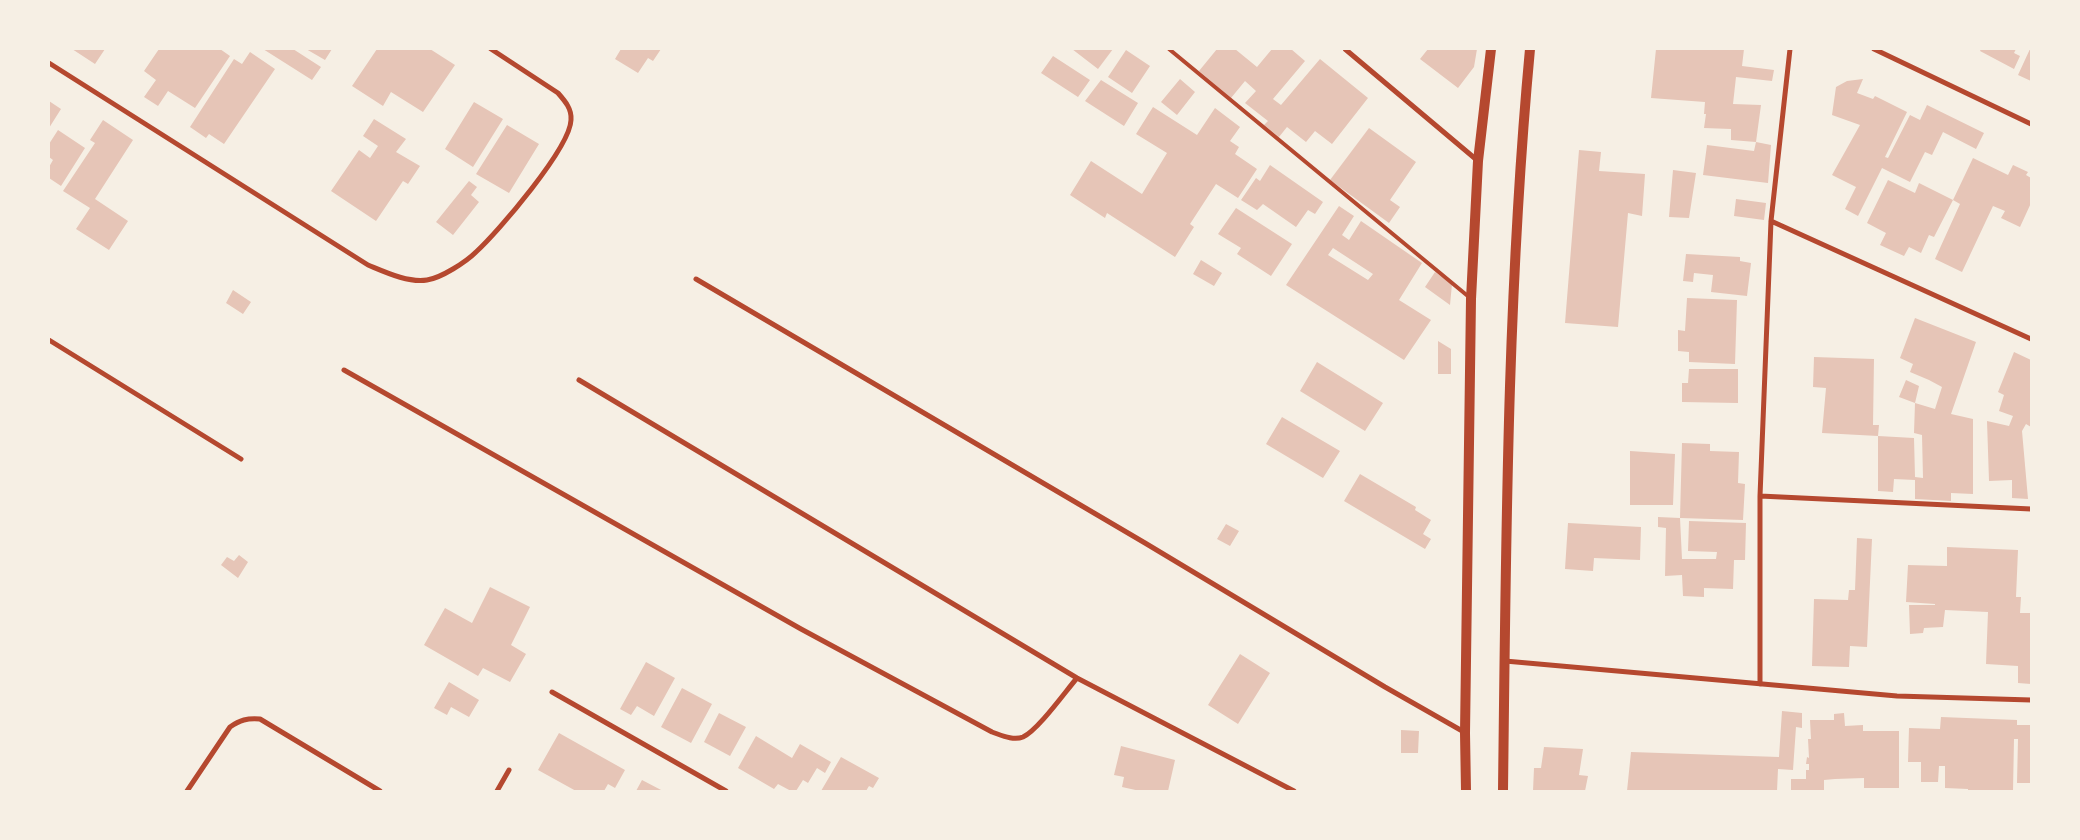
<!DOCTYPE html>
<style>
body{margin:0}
#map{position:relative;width:2080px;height:840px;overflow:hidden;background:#f6efe4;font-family:"Libre Baskerville",serif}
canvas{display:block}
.frame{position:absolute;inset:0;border:50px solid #f6efe4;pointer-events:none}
</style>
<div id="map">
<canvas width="2080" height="840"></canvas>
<div class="frame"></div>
</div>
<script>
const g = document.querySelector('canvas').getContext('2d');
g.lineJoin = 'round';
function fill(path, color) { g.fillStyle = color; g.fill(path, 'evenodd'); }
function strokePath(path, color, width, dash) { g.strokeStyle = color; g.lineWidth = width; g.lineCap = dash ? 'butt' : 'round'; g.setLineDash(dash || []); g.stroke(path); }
fill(new Path2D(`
 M72 49H105L95 64Z
 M159 49H220L230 56 195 108 168 91 158 106 144 97 156 80 144 71Z
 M263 49H293L321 67 312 80Z
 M306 49H332L325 60Z
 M377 49H430L455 65 423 112 391 92 383 106 352 86Z
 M621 49H661L653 61 648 58 638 73 615 59Z
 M1072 49H1113L1098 69Z
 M1217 49H1235L1257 67 1272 49H1291L1305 61 1273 99 1281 105 1320 59 1368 98 1332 144 1315 131 1306 142 1287 127 1279 137 1264 125 1268 121 1245 103 1256 91 1245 81 1231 98 1199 71Z
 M1428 49H1477L1474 67 1458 88 1420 59Z
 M1656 49H1744L1742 66 1774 70 1772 81 1736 77 1733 104 1761 105 1756 142 1731 140V129L1704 128 1706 114H1704L1705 102 1651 98Z
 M1981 49H2016L2014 53 2020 56 2014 69 1980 51Z
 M2030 49H2031V81L2018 75Z
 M1126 50 1150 66 1132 93 1108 77Z
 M250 52 275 69 224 144 209 134 206 138 190 127 234 59 242 64Z
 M1053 56 1090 80 1078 97 1041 73Z
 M1180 79 1195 92 1177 115 1161 102Z
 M1863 79 1857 93 1873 99 1875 96 1907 112 1885 157 1888 158 1910 115 1920 120 1927 105 1984 133 1976 149 1943 132 1932 155 1925 152 1910 182 1882 168 1858 216 1845 209 1856 187 1832 175 1860 125 1832 115 1836 87 1847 81Z
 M1101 80 1138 103 1124 126 1085 101Z
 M49 101 61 109 49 128Z
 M474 102 503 119 473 167 445 149Z
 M1153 107 1197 135 1215 108 1240 127 1230 141 1239 147 1235 154 1257 169 1238 198 1216 184 1190 224 1194 227 1175 257 1107 213 1105 218 1070 195 1091 161 1142 194 1167 153 1136 134Z
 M374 119 406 139 396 152 420 166 408 184 403 181 376 221 331 191 359 150 370 158 378 146 363 136Z
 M103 120 133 140 95 199 128 221 109 250 76 229 90 208 63 191 95 143 90 140Z
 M507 125 539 144 509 193 476 174Z
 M1369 128 1416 162 1390 200 1400 207 1389 223 1330 180Z
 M58 130 85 148 61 186 49 178V167L53 160 49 157V144Z
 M1756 142 1771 145 1768 183 1703 175 1707 145 1754 151Z
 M1579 150 1601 152 1599 171 1645 174 1642 216 1628 213 1618 327 1565 323Z
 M1973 158 2008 175 2013 165 2028 172 2026 175 2031 178V203L2020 227 2001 218 2005 211 1993 206 1962 272 1935 259 1960 204 1953 200Z
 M1270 165 1323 202 1315 214 1308 210 1296 227 1263 204 1257 210 1241 200 1256 178 1260 181Z
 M1673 170 1696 173 1689 218 1669 217Z
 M1888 180 1915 193 1919 183 1953 200 1934 237 1929 235 1921 253 1909 247 1904 256 1880 245 1886 233 1867 223Z
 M469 181 477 187 471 195 479 202 453 235 436 222Z
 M1736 199 1766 203 1764 220 1734 216Z
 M1339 206 1354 216 1342 235 1349 240 1361 221 1422 263 1399 300 1431 320 1404 360 1286 285ZM1333 248 1373 274 1368 280 1328 255Z
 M1236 208 1292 244 1271 276 1237 254 1241 248 1218 234Z
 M1686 254 1740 257V261L1751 263 1747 296 1711 292 1713 275 1694 273 1693 282 1683 281Z
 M1201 260 1222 273 1214 286 1193 274Z
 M1435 272 1452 284 1450 305 1425 287Z
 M233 290 251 302 243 314 226 303Z
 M1687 298 1737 300 1735 364 1689 362V352L1678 351V330L1685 331Z
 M1915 318 1976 342 1951 414 1973 419V494L1951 493V501L1915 499V480L1894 479 1893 492 1878 491V436L1822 433 1826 388 1813 387 1814 357 1874 359 1873 425H1879L1878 436 1914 438 1915 477 1923 478 1922 435 1914 433 1915 403 1899 397 1906 380 1919 386 1915 403 1935 409 1942 387 1929 380 1910 372 1913 364 1900 358Z
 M1438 341 1451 349V374H1438Z
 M2014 352 2031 360V427L2026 424 2022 431 2028 499 2012 498V480L1989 481 1987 421 2009 426 2013 416 1999 411 2004 395 1998 392Z
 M1317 362 1383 403 1365 431 1300 391Z
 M1689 369H1738V403L1682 402V383H1688Z
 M1282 417 1340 451 1323 478 1266 444Z
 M1682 443 1710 444V451L1739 452 1738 483 1745 484 1743 520 1680 518Z
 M1630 451 1675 454 1673 505H1630Z
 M1360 474 1416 507 1415 510 1431 520 1423 534 1431 539 1425 549 1344 501Z
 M1658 517 1680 518 1682 559H1716L1717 552 1688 551 1689 521 1746 523 1745 560H1734L1733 589 1704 588V597L1683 596 1682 575 1665 576 1666 528 1658 527Z
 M1568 523 1641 527 1640 560 1594 558 1593 571 1565 569Z
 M1226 524 1239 531 1230 546 1217 539Z
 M1857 538 1872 539 1867 647 1850 646 1849 667 1812 666 1814 599 1848 600 1849 590H1855Z
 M1947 547 2018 550 2016 597H2021L2020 613H2031V684L2018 683V666L1986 664 1988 612 1945 610 1943 627 1924 628 1923 633 1910 634 1909 605H1935V604L1906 602 1908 565 1947 566Z
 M239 555 248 562 238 578 221 565 227 557 234 561Z
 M490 587 530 607 511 645 526 654 510 682 483 668 478 676 424 645 445 608 472 623Z
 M1240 654 1270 673 1238 724 1208 705Z
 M646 662 675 678 654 716 637 706 631 715 620 709Z
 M449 682 479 700 469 717 451 707 447 715 434 708Z
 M682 688 712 704 691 743 661 727Z
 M1782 711 1802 713V728L1796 727 1793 770 1778 769 1777 791H1627L1631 752 1779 757Z
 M719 713 746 727 730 756 704 742Z
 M1844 713 1845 726 1863 725V731H1899V788H1864V778L1835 779 1824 780V791H1791V779H1806V770H1809V764H1806L1807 757 1809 758 1808 739H1811L1810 720H1834V714Z
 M1941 717 2017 720V725H2031V783H2017L2018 739H2014L2013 791H1968V789L1945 788V766H1939L1938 782H1921V762H1908L1909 728 1940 729Z
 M1401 730 1419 731 1418 753H1401Z
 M559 733 625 770 615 788 608 784 604 791H576L538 770Z
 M756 736 792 758 800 744 831 762 825 773 817 768 808 783 803 780 796 791H791L778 784 774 789 738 768Z
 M1121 746 1175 760 1168 791H1140L1122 787 1124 777 1114 775Z
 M1544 747 1583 749 1579 775 1588 776 1585 791H1533L1534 768H1541Z
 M841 757 879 778 873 788 869 786 866 791H821Z
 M642 780 663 791H636Z`), '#e6c5b7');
strokePath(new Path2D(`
 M1169 49 1469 297`), '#b5482f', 4);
strokePath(new Path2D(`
 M1345 49 1478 161
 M1874 49 2031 124
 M49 63 368 265C385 272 408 283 427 280 441 278 466 262 476 252 498 232 570 148 571 120 572 109 565 101 558 93L491 49
 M1771 221 2031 339
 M696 279 1145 543 1385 687 1464 732
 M49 340 241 459
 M344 370 801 629 992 732C1001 735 1013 741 1023 737 1038 730 1065 692 1077 678
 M579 380 1077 678 1294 791
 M1760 496 2031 509
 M1505 661 1897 696 2031 700
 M1760 684V496L1771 221 1790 49
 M552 692 726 791
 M187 791 230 727C240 720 247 718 260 719L380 791
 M497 791 509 770`), '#b5482f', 5);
strokePath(new Path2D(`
 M1466 791 1465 733 1471 299 1478 161 1491 49
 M1503 791C1506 544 1507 295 1530 49`), '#b5482f', 10);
</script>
